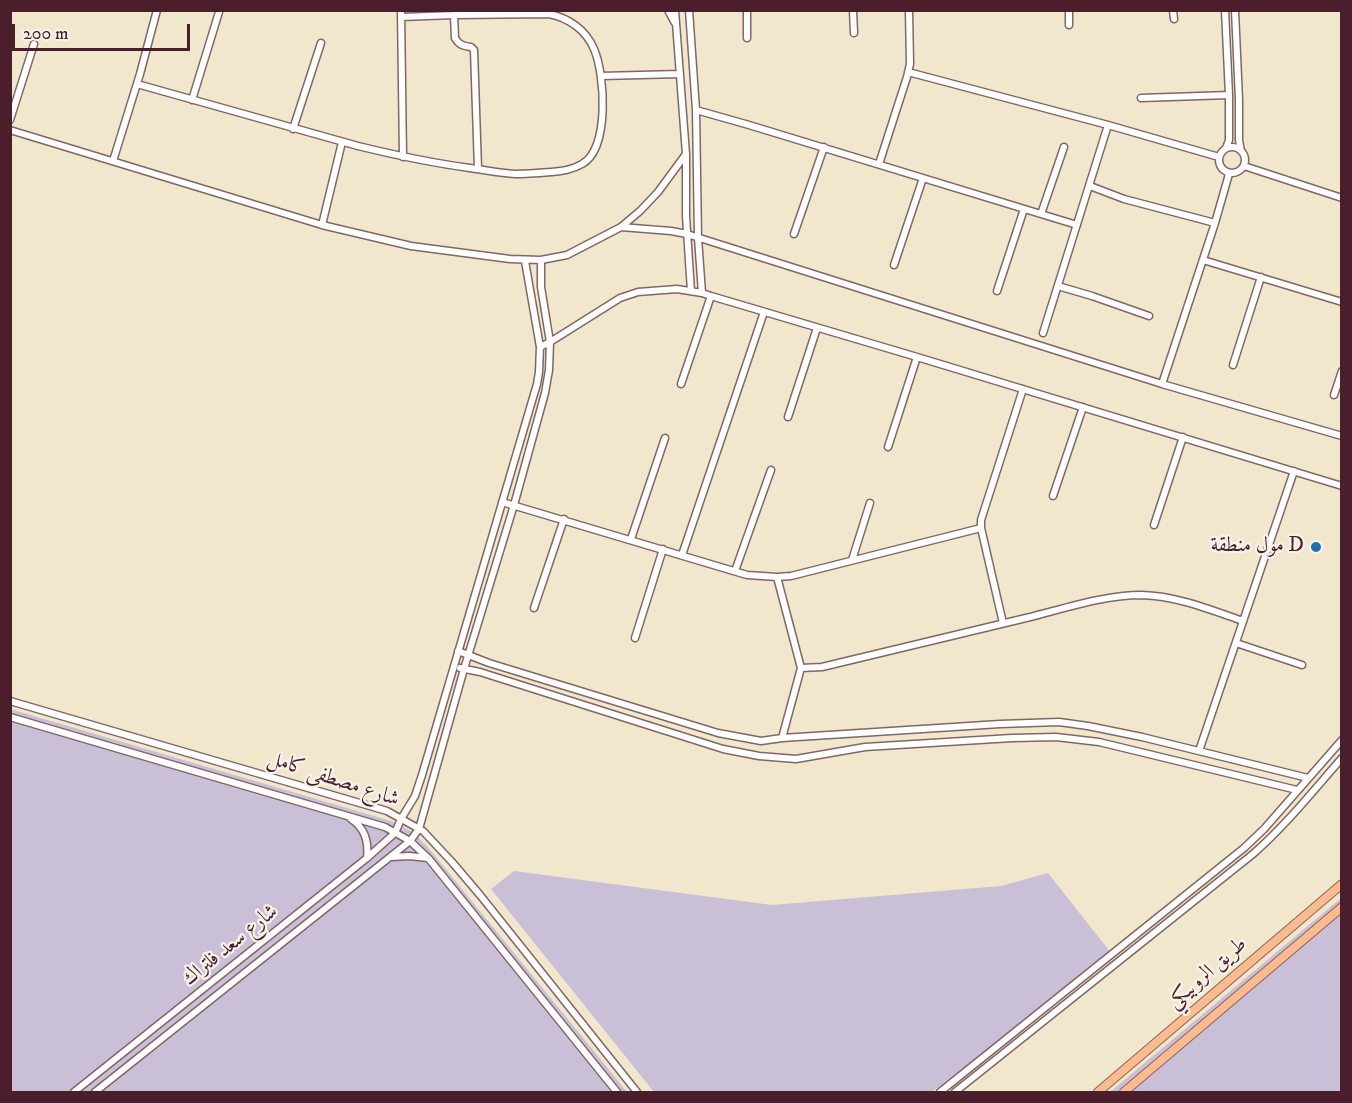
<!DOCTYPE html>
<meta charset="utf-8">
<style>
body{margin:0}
#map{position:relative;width:1352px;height:1103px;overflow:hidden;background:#f1e7cd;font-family:"IM FELL DW Pica",serif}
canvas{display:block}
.frame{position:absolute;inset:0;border:12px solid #4a1f2b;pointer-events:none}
.scale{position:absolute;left:12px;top:24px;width:178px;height:27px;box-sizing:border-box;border:3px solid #4a1f2b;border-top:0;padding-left:8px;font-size:18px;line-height:21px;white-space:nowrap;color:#4a1f2b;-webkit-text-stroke:4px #f7f3e8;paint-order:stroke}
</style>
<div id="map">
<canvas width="1352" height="1103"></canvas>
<div class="frame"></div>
<div class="scale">200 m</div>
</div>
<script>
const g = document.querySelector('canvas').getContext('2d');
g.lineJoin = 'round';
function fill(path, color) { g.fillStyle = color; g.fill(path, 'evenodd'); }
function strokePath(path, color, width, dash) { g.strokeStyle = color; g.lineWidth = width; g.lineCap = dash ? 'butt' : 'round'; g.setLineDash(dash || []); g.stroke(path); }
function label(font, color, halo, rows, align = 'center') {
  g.font = font + ' "IM FELL DW Pica",Amiri,serif'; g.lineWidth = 4.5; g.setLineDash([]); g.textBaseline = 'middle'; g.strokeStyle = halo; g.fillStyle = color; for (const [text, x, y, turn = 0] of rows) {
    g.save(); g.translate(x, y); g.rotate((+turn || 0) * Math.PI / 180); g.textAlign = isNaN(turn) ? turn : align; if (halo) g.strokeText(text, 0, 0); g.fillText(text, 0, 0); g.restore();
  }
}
fill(new Path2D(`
 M10 709 391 821 413 832 427 846 627 1092H11Z
 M514 871 772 905 1001 886 1048 873 1111 953 932 1092H654L491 889Z
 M1341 898V1092H1110Z`), '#c9bfd7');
const minor = new Path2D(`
 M401 10 403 157
 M668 10 675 23
 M675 10 686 154V216L691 291
 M689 10 696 110 698 238 702 293
 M747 10V38
 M853 10 854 33
 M1069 10V25
 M1173 10 1174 19
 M1225 10 1229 95V140L1226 148
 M1235 10 1239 100V140L1241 151
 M454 15 455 38C459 45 463 46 471 47L474 50 478 169
 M908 72 1108 125 1219 157
 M601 76 680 74
 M137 84 358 146C395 155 432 163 470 168 485 170 500 173 515 174 527 174 539 173 551 172 561 171 572 170 582 164 610 149 605 74 594 49 586 30 569 18 549 14L454 15 401 17
 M1141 98 1229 95
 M192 100 219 12
 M696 110 749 125 1077 225
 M10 120 34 44
 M293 129 321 43
 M10 130 322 225 411 246 510 259 541 260 567 255 621 227 671 231 687 234 1162 384 1342 436
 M1219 160a13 13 0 1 1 26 0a13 13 0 1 1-26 0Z
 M113 161 140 74 157 10
 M879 164 907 77 910 64 909 10
 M1244 166 1342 198
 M1090 186 1124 199 1215 223
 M1041 214 1064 147
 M322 225 342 142
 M621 227 640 211 658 192 686 154
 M794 234 824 147
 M1203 260 1342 302
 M894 265 923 178
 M1058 286 1092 296 1149 316
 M997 291 1024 209
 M1043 333 1108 125
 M540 347 550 342 620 298 638 292 677 289 702 293 711 296 917 357 1342 486
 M1233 365 1261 277
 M681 384 711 296
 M1162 384 1215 223 1229 174
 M1334 395 1342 371
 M788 417 817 328
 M888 447 917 357
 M1053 496 1083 407
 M502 502 747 575 777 577 791 576 981 528
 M1154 525 1183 437
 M631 539 665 438
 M682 555 764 312
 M852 560 870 503
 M735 571 771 470
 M777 577 801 668 782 738
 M534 608 564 519
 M1003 623 981 528V520L1023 389
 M635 638 663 549
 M1236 643 1302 665
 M458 651 489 663 718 733 761 741 782 738 860 733 1000 724 1059 722 1088 726 1142 737 1308 778
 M460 668 480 672 723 749 759 756 796 759 865 747 1012 738 1056 737 1099 742 1297 790
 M801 668 822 667C890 651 958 634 1026 618 1063 609 1103 595 1142 595 1177 596 1211 610 1243 621
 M10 701 387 811 423 831 452 862 480 895 637 1092
 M10 717 385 827 410 841 429 859 617 1092
 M1199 751 1294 471
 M351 819C365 828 369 841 367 858
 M391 857 409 856 428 858
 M74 1092 367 858 395 833 401 819 415 796 422 775 537 384 539 372 540 347 525 261
 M95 1092 390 857 410 841 419 829 464 669 514 505 545 393 549 370 550 342 541 287V260
 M940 1092 1244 848 1264 829 1342 740
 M955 1092 1253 854C1286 825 1313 791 1342 758`);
const major = new Path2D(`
 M1098 1092 1342 884
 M1124 1092 1342 907`);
strokePath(minor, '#846564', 9);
strokePath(major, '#846564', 10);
strokePath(minor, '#fff', 6);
strokePath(major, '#fcba8d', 8);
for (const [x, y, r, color] of [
 [1316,547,6,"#1f6fb2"]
]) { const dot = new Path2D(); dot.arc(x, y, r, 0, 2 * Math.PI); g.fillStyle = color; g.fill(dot); strokePath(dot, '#f7f3e8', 2); }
label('21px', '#4a1f2b', '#f7f3e8', [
 ["مول منطقة D",1304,547]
], 'right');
label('21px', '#4a1f2b', '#f7f3e8', [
 ["شارع مصطفى كامل",333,780,18],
 ["شارع سعد فلتراك",231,946,-39],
 ["طريق الروبيكي",1208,974,-41]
]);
</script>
